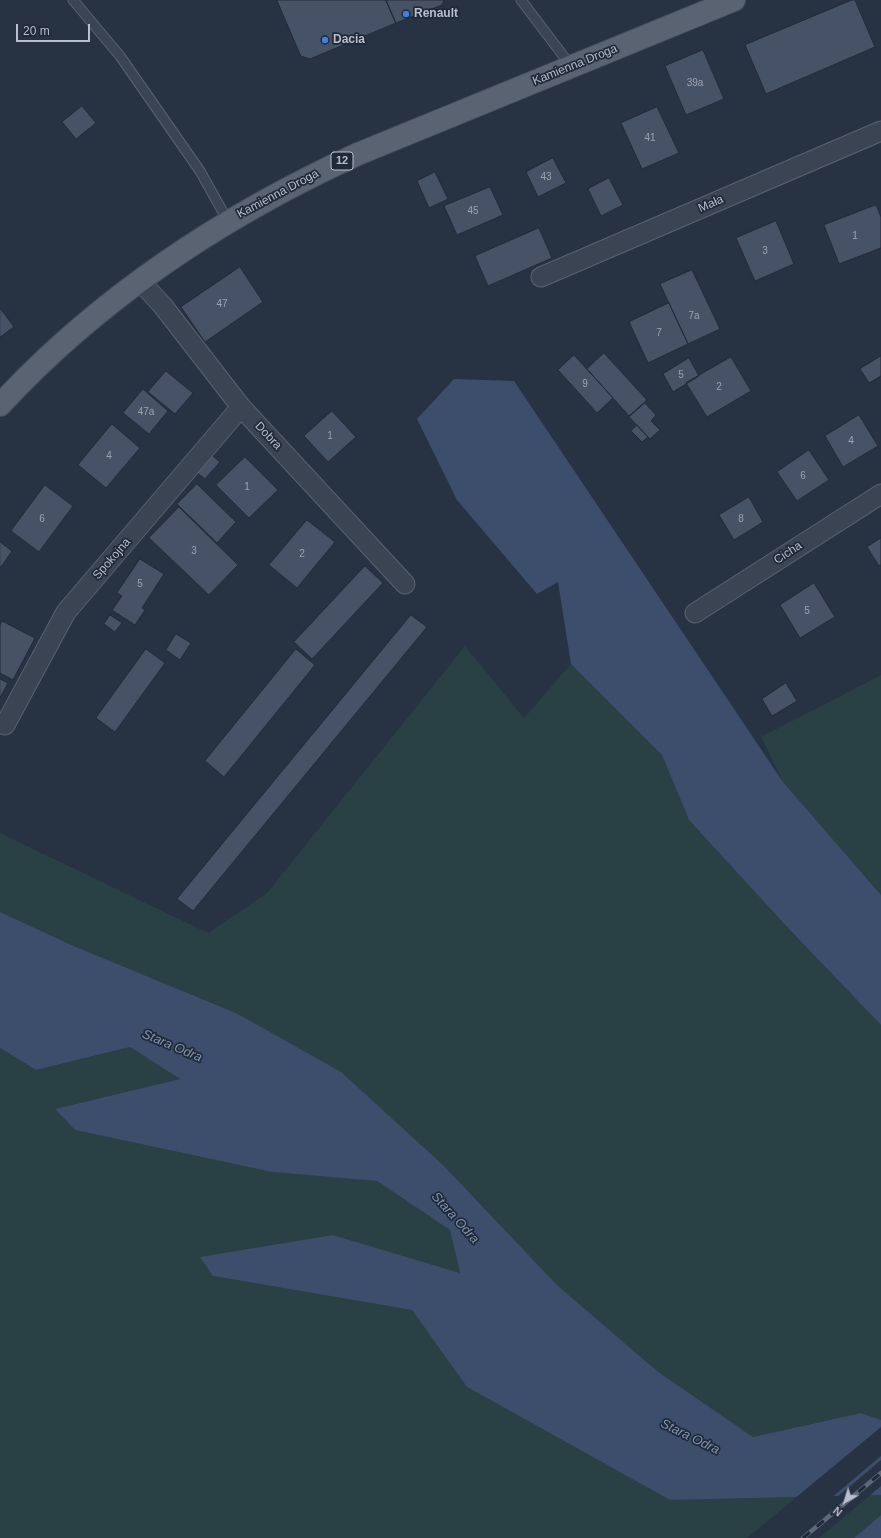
<!DOCTYPE html>
<meta charset="utf-8">
<style>
body{margin:0}
#map{position:relative;width:881px;height:1538px;overflow:hidden;background:#273243;font-family:Helvetica,sans-serif}
canvas{display:block}
.north{position:absolute;left:825px;top:1482px;width:40px;height:40px;-webkit-text-stroke:3px #202938;paint-order:stroke;rotate:218deg;font-size:11px;font-weight:700;line-height:16px;text-align:center;color:#b9bfcc}
.north::after{content:'';display:block;margin:auto;width:14px;height:18px;background:#b9bfcc;clip-path:polygon(50% 0,100% 100%,50% 72%,0 100%)}
.scale{position:absolute;left:16px;top:24px;width:74px;height:18px;box-sizing:border-box;border:2px solid #b9bfcc;border-top:0;padding-left:5px;font-size:12px;line-height:14px;white-space:nowrap;color:#b9bfcc;-webkit-text-stroke:3px #202938;paint-order:stroke}
</style>
<div id="map">
<canvas width="881" height="1538"></canvas>
<div class="north">N</div>
<div class="scale">20 m</div>
</div>
<script>
const g = document.querySelector('canvas').getContext('2d');
g.lineJoin = 'round';
function fill(path, color) { g.fillStyle = color; g.fill(path, 'evenodd'); }
function strokePath(path, color, width, dash) { g.strokeStyle = color; g.lineWidth = width; g.lineCap = dash ? 'butt' : 'round'; g.setLineDash(dash || []); g.stroke(path); }
function label(font, color, halo, rows, align = 'center') {
  g.font = font + ' Helvetica,sans-serif'; g.lineWidth = 3.5; g.setLineDash([]); g.textBaseline = 'middle'; g.strokeStyle = halo; g.fillStyle = color; for (const [text, x, y, turn = 0] of rows) {
    g.save(); g.translate(x, y); g.rotate((+turn || 0) * Math.PI / 180); g.textAlign = isNaN(turn) ? turn : align; if (halo) g.strokeText(text, 0, 0); g.fillText(text, 0, 0); g.restore();
  }
}
fill(new Path2D(`
 M465 646 524 718 571 664 662 755 689 820 788 928 881 1025V1420L861 1413 753 1437 657 1371 557 1285 445 1167 236 1013 76 947 0 912V833L208 933 267 893Z
 M881 675V895L783 782 761 737Z
 M130 1047 180 1079 55 1109 75 1130 272 1172 377 1181 450 1230 460 1273 333 1235 213 1276 412 1310 467 1387 670 1500 797 1497 747 1538H0V1048L36 1070Z
 M870 1495H881V1515L854 1538H819Z`), '#294044');
fill(new Path2D(`
 M454 379 514 381 783 782 881 895V1025L788 928 689 820 662 755 571 664 558 582 537 594 457 500 417 419Z
 M0 912 76 947 236 1013 341 1072 445 1167 557 1285 657 1371 753 1437 861 1413 881 1420V1495L670 1500 467 1387 412 1310 213 1276 200 1257 333 1235 460 1273 450 1230 377 1181 272 1172 75 1130 55 1109 180 1079 130 1047 36 1070 0 1048Z
 M881 1515V1538H854Z`), '#3d4e6c');
fill(new Path2D(`
 M881 1427V1456L831 1498 794 1499Z
 M881 1460V1486L868 1497 836 1498Z`), '#273243');
const building = new Path2D(`
 M277 0H386L396 23 310 59 301 56Z
 M386 0H444L442 5 396 23Z
 M852 0H855L875 47 766 94 745 45Z
 M703 50 724 99 686 115 665 66Z
 M82 106 96 123 76 139 62 122Z
 M657 107 679 153 642 169 621 123Z
 M553 158 566 183 538 197 526 172Z
 M435 172 448 199 429 208 417 181Z
 M609 178 623 205 601 216 588 189Z
 M490 187 503 215 457 235 444 206Z
 M876 205 881 217V248L839 264 824 225Z
 M776 221 794 264 755 281 736 238Z
 M539 228 552 258 488 286 475 256Z
 M240 267 263 302 205 342 181 307Z
 M692 270 720 329 688 344 660 284Z
 M669 303 688 344 648 363 629 322Z
 M0 308 14 327 0 337Z
 M604 353 647 400 629 416 587 369Z
 M574 355 613 398 597 413 558 370Z
 M881 356V376L869 383 860 369Z
 M731 357 751 391 707 417 686 383Z
 M689 358 699 376 673 392 663 374Z
 M166 371 193 393 175 414 148 392Z
 M143 389 168 411 149 434 123 413Z
 M645 403 656 415 651 421 660 430 650 439 629 417Z
 M332 411 356 437 328 462 304 436Z
 M859 415 878 446 843 467 825 436Z
 M112 424 140 448 106 488 78 465Z
 M637 425 648 437 642 442 631 431Z
 M809 450 829 480 797 501 777 472Z
 M212 455 220 462 205 479 196 472Z
 M245 457 278 490 249 518 216 485Z
 M197 484 236 522 217 543 177 504Z
 M45 485 73 506 39 552 11 531Z
 M749 497 763 522 734 540 719 515Z
 M179 507 238 565 209 595 149 538Z
 M307 520 335 542 297 588 269 565Z
 M881 538V565L879 566 867 547Z
 M0 542 12 551 1 567 0 566Z
 M140 559 164 574 142 608 145 610 135 625 112 610 122 596 117 593Z
 M365 566 383 583 312 659 294 642Z
 M814 583 835 617 800 638 780 605Z
 M110 615 122 623 115 632 104 624Z
 M411 615 427 627 193 911 177 899Z
 M2 621 35 638 13 680 0 673V625Z
 M176 634 191 643 180 660 166 650Z
 M146 649 165 663 115 732 96 718Z
 M296 649 315 665 224 777 205 761Z
 M0 679 8 683 0 698Z
 M786 683 797 701 772 716 762 699Z`);
fill(building, '#465265');
strokePath(building, '#222b3a', 1);
const lane = new Path2D(`
 M73 0 120 56 200 171 228 221
 M521 0 571 66`);
const street = new Path2D(`
 M541 277 881 131
 M140 281 163 306 241 407 405 584
 M695 613 881 494
 M5 725 66 612 241 407`);
const primary = new Path2D(`
 M0 405C100 297 225 215 358 154L734 0`);
strokePath(lane, '#5a6270', 11);
strokePath(street, '#5a6270', 21);
strokePath(primary, '#454d5c', 24);
strokePath(lane, '#3b4453', 9);
strokePath(street, '#3b4453', 19);
strokePath(primary, '#5a6372', 22);
const rail = new Path2D(`
 M803 1538 881 1473`);
strokePath(rail, '#5e6879', 4.5);
strokePath(rail, '#202938', 3, [9]);
for (const [x, y, r, color] of [
 [406,14,4,"#3f7fe0"],
 [325,40,4,"#3f7fe0"]
]) { const dot = new Path2D(); dot.arc(x, y, r, 0, 2 * Math.PI); g.fillStyle = color; g.fill(dot); strokePath(dot, '#202938', 1.5); }
label('10px', '#9ca4b2', null, [
 ["39a",695,83],
 ["41",650,138],
 ["43",546,177],
 ["45",473,211],
 ["1",855,236],
 ["3",765,251],
 ["47",222,304],
 ["7a",694,316],
 ["7",659,333],
 ["5",681,375],
 ["9",585,384],
 ["2",719,387],
 ["47a",146,412],
 ["1",330,436],
 ["4",851,441],
 ["4",109,456],
 ["6",803,476],
 ["1",247,487],
 ["6",42,519],
 ["8",741,519],
 ["3",194,551],
 ["2",302,554],
 ["5",140,584],
 ["5",807,611]
]);
for (const [x, y, w] of [
 [342,161,22]
]) { const box = new Path2D(); box.roundRect(x - w / 2, y - 9, w, 18, 3); g.fillStyle = '#202938'; g.fill(box); strokePath(box, '#b9bfcc', 1); }
label('bold 11px', '#b9bfcc', null, [
 ["12",342,161]
]);
label('bold 12px', '#b9bfcc', '#202938', [
 ["Renault",414,14],
 ["Dacia",333,40]
], 'left');
label('12px', '#b9bfcc', '#202938', [
 ["Kamienna Droga",575,65,-22],
 ["Kamienna Droga",278,194,-28],
 ["Mała",711,204,-23],
 ["Dobra",268,436,47],
 ["Cicha",788,553,-33],
 ["Spokojna",112,559,-49]
]);
label('italic 13px', '#8094b3', '#202938', [
 ["Stara Odra",172,1046,23],
 ["Stara Odra",455,1218,48],
 ["Stara Odra",690,1437,26]
]);
</script>
